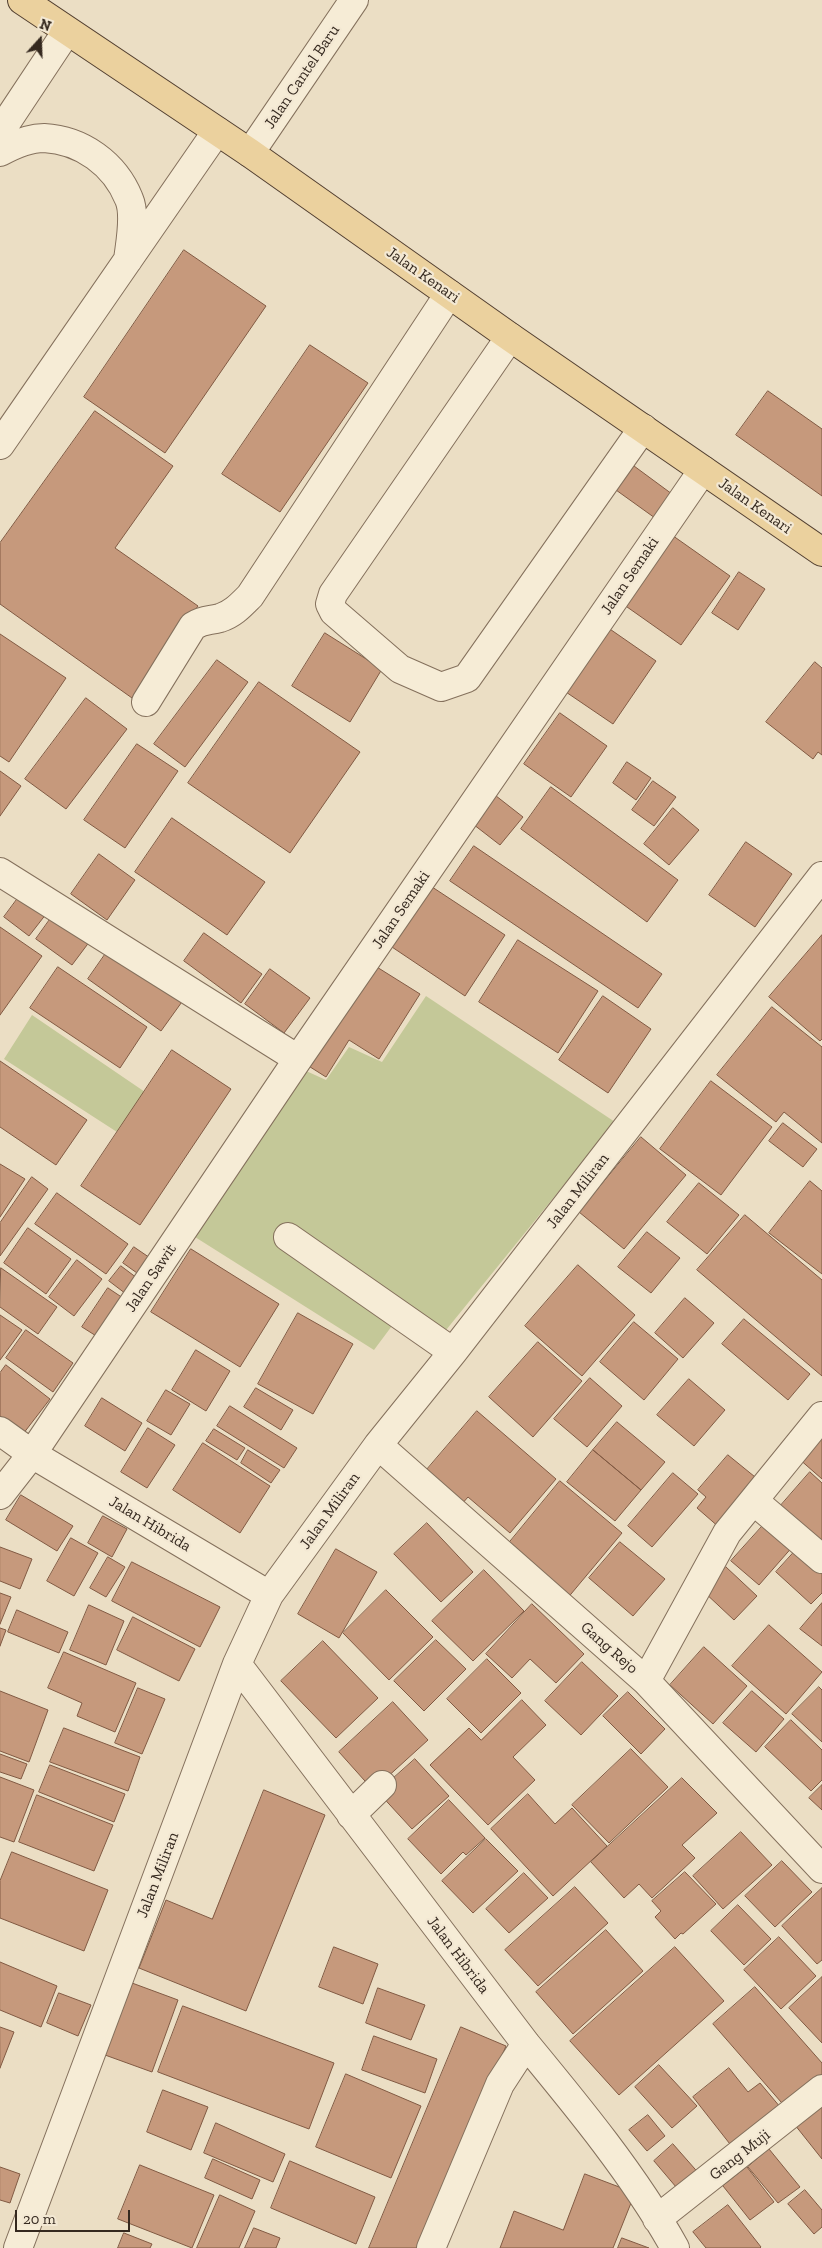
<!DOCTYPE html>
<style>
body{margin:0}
#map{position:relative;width:822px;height:2248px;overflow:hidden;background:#ebdec4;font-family:"Zilla Slab",serif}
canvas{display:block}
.north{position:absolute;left:15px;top:15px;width:50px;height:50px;-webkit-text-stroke:4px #f3e8d3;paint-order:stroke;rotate:20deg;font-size:14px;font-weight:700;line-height:20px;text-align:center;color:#35291f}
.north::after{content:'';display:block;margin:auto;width:18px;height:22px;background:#35291f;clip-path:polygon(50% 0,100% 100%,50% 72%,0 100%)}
.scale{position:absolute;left:15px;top:2210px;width:115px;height:22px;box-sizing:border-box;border:2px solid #35291f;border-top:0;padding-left:6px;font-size:15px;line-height:18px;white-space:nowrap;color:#35291f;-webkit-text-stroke:4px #f3e8d3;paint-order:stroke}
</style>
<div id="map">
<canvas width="822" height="2248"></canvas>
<div class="north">N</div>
<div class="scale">20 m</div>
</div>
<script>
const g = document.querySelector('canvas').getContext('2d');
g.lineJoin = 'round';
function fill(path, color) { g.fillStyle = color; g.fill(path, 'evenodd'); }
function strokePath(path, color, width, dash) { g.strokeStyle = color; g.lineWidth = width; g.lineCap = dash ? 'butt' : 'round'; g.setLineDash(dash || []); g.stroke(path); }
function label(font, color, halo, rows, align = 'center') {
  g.font = font + ' "Zilla Slab",serif'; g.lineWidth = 4.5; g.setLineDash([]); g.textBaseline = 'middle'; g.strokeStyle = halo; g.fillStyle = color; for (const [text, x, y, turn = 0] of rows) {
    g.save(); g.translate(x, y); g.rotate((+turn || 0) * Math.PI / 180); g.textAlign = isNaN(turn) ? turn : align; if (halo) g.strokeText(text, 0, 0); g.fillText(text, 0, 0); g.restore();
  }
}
fill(new Path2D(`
 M426 996 615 1122 442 1335 403 1311 374 1350 195 1237 304 1070 326 1080 349 1047 382 1062Z
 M32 1015 145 1092 117 1132 4 1059Z`), '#c4c898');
const building = new Path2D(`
 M184 250 266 306 165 453 84 397Z
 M310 345 368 383 280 512 222 474Z
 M768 391 822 429V496L736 435Z
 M95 411 173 466 115 548 198 606 132 698 0 604V543Z
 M634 466 672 494 655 518 616 490Z
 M669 533 730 576 681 645 620 602Z
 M739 572 765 589 738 630 712 613Z
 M604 625 656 661 613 724 560 688Z
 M325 633 382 669 350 722 292 686Z
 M0 634 66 678 9 762 0 756Z
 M217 660 248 682 185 767 154 744Z
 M815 662 822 668V755L818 752 813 759 766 722Z
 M259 682 360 752 290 853 188 783Z
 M86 698 127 729 66 809 25 779Z
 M560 713 607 746 571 797 524 764Z
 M137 744 178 771 125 848 84 820Z
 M627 762 651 778 636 800 613 783Z
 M0 771 21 786 0 816Z
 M653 781 676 797 654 826 632 810Z
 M551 787 678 880 647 922 521 829Z
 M491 792 523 817 500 845 469 821Z
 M673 808 699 830 669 865 644 844Z
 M172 818 265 882 227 935 135 872Z
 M746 842 792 874 755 927 709 895Z
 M474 846 662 974 638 1008 450 881Z
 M99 854 135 880 107 920 71 894Z
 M423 881 505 935 465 996 383 941Z
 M24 890 50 909 29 936 4 917Z
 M56 911 93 937 72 965 36 939Z
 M0 927 42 956 0 1015Z
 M204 933 262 974 241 1003 184 961Z
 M822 935V1039L820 1041 769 997Z
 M518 940 598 991 558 1053 479 1002Z
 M111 946 184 999 161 1031 88 979Z
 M372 964 420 994 379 1059 349 1040 326 1077 307 1065Z
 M58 967 147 1027 120 1068 30 1008Z
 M270 969 310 998 284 1033 245 1004Z
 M603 996 651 1029 608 1093 559 1060Z
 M772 1007 822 1047V1143L784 1112 776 1122 717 1075Z
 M172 1050 231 1089 140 1225 81 1186Z
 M0 1061 87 1120 56 1165 0 1127Z
 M711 1081 772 1127 721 1195 660 1149Z
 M783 1123 817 1149 803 1167 769 1141Z
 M641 1137 686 1175 624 1249 579 1212Z
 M0 1164 25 1179 0 1217Z
 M32 1177 48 1189 0 1256V1223Z
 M810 1181 822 1191V1274L769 1233Z
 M699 1183 739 1215 707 1254 667 1222Z
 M57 1193 128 1244 106 1274 35 1224Z
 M745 1215 822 1280V1376L697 1270Z
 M28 1228 71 1259 46 1294 4 1263Z
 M647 1232 680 1258 651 1293 618 1267Z
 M134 1247 156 1262 144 1278 123 1263Z
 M191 1249 279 1304 240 1367 151 1312Z
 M77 1260 102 1279 74 1316 49 1297Z
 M578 1265 635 1315 582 1376 525 1326Z
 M121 1266 141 1281 130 1297 109 1281Z
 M1 1268 57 1307 38 1334 0 1307Z
 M108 1288 126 1300 101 1339 82 1327Z
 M685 1298 714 1323 683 1358 655 1333Z
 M298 1313 353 1344 313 1414 258 1384Z
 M0 1315 22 1330 0 1360Z
 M744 1319 810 1374 788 1400 722 1344Z
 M634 1322 678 1359 644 1400 600 1362Z
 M26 1330 73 1363 53 1392 6 1358Z
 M538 1342 582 1381 533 1437 489 1397Z
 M196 1350 230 1371 206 1411 172 1390Z
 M6 1365 50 1399 23 1434 0 1416V1373Z
 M590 1378 622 1406 587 1447 554 1419Z
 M689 1379 725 1410 694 1446 657 1415Z
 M256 1388 293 1410 281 1430 244 1407Z
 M166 1390 190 1404 171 1435 147 1421Z
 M102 1398 142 1423 125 1451 85 1426Z
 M230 1406 297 1448 284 1468 217 1426Z
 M477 1411 556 1479 510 1533 468 1497 461 1505 424 1473Z
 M822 1421V1479L798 1458Z
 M617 1422 665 1462 641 1490 593 1450Z
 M148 1428 175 1445 147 1488 121 1472Z
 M214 1429 245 1448 237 1460 206 1441Z
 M203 1443 270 1486 240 1533 173 1490Z
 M248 1450 280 1470 271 1483 241 1463Z
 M593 1450 641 1490 615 1521 567 1482Z
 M728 1455 760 1481 720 1528 697 1508 706 1497 698 1490Z
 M810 1472 822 1483V1552L776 1511Z
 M673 1473 698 1494 652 1547 628 1526Z
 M560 1481 622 1533 566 1600 504 1549Z
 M21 1495 73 1526 57 1551 6 1520Z
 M103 1516 127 1529 112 1557 88 1543Z
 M767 1521 794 1545 759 1585 731 1561Z
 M427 1523 473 1572 441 1602 394 1554Z
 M71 1538 98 1553 74 1596 47 1581Z
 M620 1542 665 1579 633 1616 589 1578Z
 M0 1547 32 1559 20 1589 0 1581Z
 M336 1549 377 1572 339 1638 298 1614Z
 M796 1550 822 1573V1593L811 1604 776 1572Z
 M108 1557 125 1567 106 1597 90 1588Z
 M132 1562 220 1607 200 1647 112 1601Z
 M726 1567 757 1596 734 1620 703 1591Z
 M484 1570 524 1611 473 1661 432 1621Z
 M386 1590 433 1637 389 1680 343 1633Z
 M0 1593 11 1597 0 1624Z
 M822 1603V1646L800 1629Z
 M532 1604 584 1654 556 1683 530 1659 512 1678 486 1654Z
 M89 1605 124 1621 106 1665 70 1650Z
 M17 1610 68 1632 59 1653 8 1632Z
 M133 1617 195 1649 179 1681 117 1650Z
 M769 1625 822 1672 786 1714 732 1666Z
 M0 1628 6 1630 0 1646Z
 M436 1640 466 1669 424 1711 394 1681Z
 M323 1641 378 1698 336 1738 281 1681Z
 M704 1647 747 1686 713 1724 670 1685Z
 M64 1652 136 1683 115 1732 77 1716 82 1703 48 1688Z
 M487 1659 521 1693 481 1733 447 1699Z
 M582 1662 618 1696 581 1735 545 1701Z
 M819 1687 822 1690V1742L792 1714Z
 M138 1688 165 1699 142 1754 115 1743Z
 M0 1691 48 1710 29 1762 0 1751Z
 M752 1691 784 1719 756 1752 723 1723Z
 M628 1692 665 1729 641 1754 603 1716Z
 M522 1700 546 1725 513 1757 535 1780 488 1825 430 1765 469 1728 481 1740Z
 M393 1702 428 1740 373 1790 339 1752Z
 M791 1720 822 1750V1780L811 1791 765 1747Z
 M64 1728 140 1757 128 1791 50 1762Z
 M631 1749 668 1787 609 1843 572 1805Z
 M0 1754 27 1764 21 1779 0 1772Z
 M415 1759 449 1796 412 1829 378 1792Z
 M50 1765 125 1794 114 1822 39 1792Z
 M0 1777 34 1790 14 1842 0 1837Z
 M682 1778 717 1813 682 1845 695 1858 652 1898 639 1884 624 1898 591 1862Z
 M822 1785V1810L809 1798Z
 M264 1790 325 1815 246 2011 139 1968 166 1900 212 1919Z
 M528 1794 555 1824 572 1808 607 1846 553 1896 491 1829Z
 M37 1795 113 1825 94 1871 19 1842Z
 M449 1800 485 1838 466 1855 463 1852 441 1874 408 1839Z
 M741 1832 772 1865 723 1909 693 1876Z
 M486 1839 518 1871 473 1913 442 1881Z
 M12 1852 108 1890 84 1951 0 1918V1881Z
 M782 1861 812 1892 775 1927 745 1896Z
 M685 1872 716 1904 683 1934 681 1933 675 1939 655 1917 661 1911 652 1901Z
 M524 1873 548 1898 509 1933 486 1909Z
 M575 1887 608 1923 538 1986 505 1950Z
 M822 1888V1960L817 1964 782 1926Z
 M738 1905 771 1939 744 1965 711 1931Z
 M606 1930 643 1971 573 2034 536 1992Z
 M779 1937 816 1976 781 2009 744 1970Z
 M334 1947 378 1964 363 2004 319 1987Z
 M675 1947 724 2001 619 2095 570 2041Z
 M0 1962 57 1986 41 2027 0 2010Z
 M822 1977V2043L789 2008Z
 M132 1983 178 2000 152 2072 105 2055Z
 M755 1987 822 2063V2081L788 2110 713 2024Z
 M378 1988 425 2005 411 2040 366 2023Z
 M59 1993 91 2005 78 2036 47 2023Z
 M183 2006 334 2063 309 2129 158 2072Z
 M0 2027 14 2032 0 2068Z
 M461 2027 506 2046 421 2248H369Z
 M374 2036 437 2059 425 2093 362 2070Z
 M659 2065 697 2106 672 2128 635 2087Z
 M729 2068 748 2092 760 2083 786 2114 737 2153 693 2097Z
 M346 2074 421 2106 391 2178 316 2147Z
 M163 2090 208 2107 191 2150 147 2132Z
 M822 2095V2159L791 2120Z
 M648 2115 665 2136 647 2151 629 2130Z
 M216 2123 285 2154 273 2182 204 2153Z
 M673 2144 702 2177 682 2194 654 2161Z
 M769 2149 800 2187 778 2203 748 2167Z
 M213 2159 260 2180 252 2199 205 2178Z
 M290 2161 375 2197 356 2244 271 2208Z
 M140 2165 214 2195 192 2248 118 2219Z
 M0 2167 20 2174 10 2203 0 2200Z
 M747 2167 774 2202 750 2220 723 2186Z
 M585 2174 635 2193 613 2248H500L514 2211 563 2230Z
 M805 2190 822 2210V2227L814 2234 788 2204Z
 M220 2195 255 2211 239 2248H197Z
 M728 2205 761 2247 760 2248H706L693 2232Z
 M254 2228 280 2238 276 2248H245Z
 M124 2233 152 2244 150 2248H118Z
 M622 2238 649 2248H618Z`);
fill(building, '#c6997c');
strokePath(building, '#815a43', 1);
const minor = new Path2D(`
 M0 132 67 31
 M0 152C13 145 29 138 44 138 82 140 115 164 129 199 136 215 130 243 128 260
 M250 153 354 0
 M510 337 333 594 330 604 334 612 400 669 441 687 467 678 643 428
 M0 445 217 131
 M146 702 193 626C204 619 209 621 220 618 233 614 241 605 250 596L449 294
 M0 872 298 1059
 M288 1237 453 1352
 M0 1431 32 1454 269 1595
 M378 1445 646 1681 822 1869
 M0 1495 32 1454 298 1059 703 470
 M754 1501 822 1559
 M237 1664 526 2044C578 2107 635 2176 675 2248
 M646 1681 727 1533 822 1416
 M351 1815 382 1785
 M657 2219 822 2089
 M18 2248 237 1664 269 1595 378 1445 453 1352 822 876
 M431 2248 500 2084 526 2044`);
const major = new Path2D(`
 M22 0 250 153 510 337 822 552`);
strokePath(minor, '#84705c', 30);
strokePath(major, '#523f30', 30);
strokePath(minor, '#f6ecd6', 28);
strokePath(major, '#ebd19e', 28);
label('16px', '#35291f', '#f3e8d3', [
 ["Jalan Cantel Baru",302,77,-56],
 ["Jalan Kenari",423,275,35],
 ["Jalan Kenari",755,506,35],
 ["Jalan Semaki",630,576,-56],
 ["Jalan Semaki",401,910,-56],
 ["Jalan Miliran",578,1191,-52],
 ["Jalan Sawit",151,1278,-56],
 ["Jalan Miliran",330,1511,-54],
 ["Jalan Hibrida",150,1524,31],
 ["Gang Rejo",609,1648,41],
 ["Jalan Miliran",158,1875,-69],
 ["Jalan Hibrida",458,1955,53],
 ["Gang Muji",740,2155,-38]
]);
</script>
